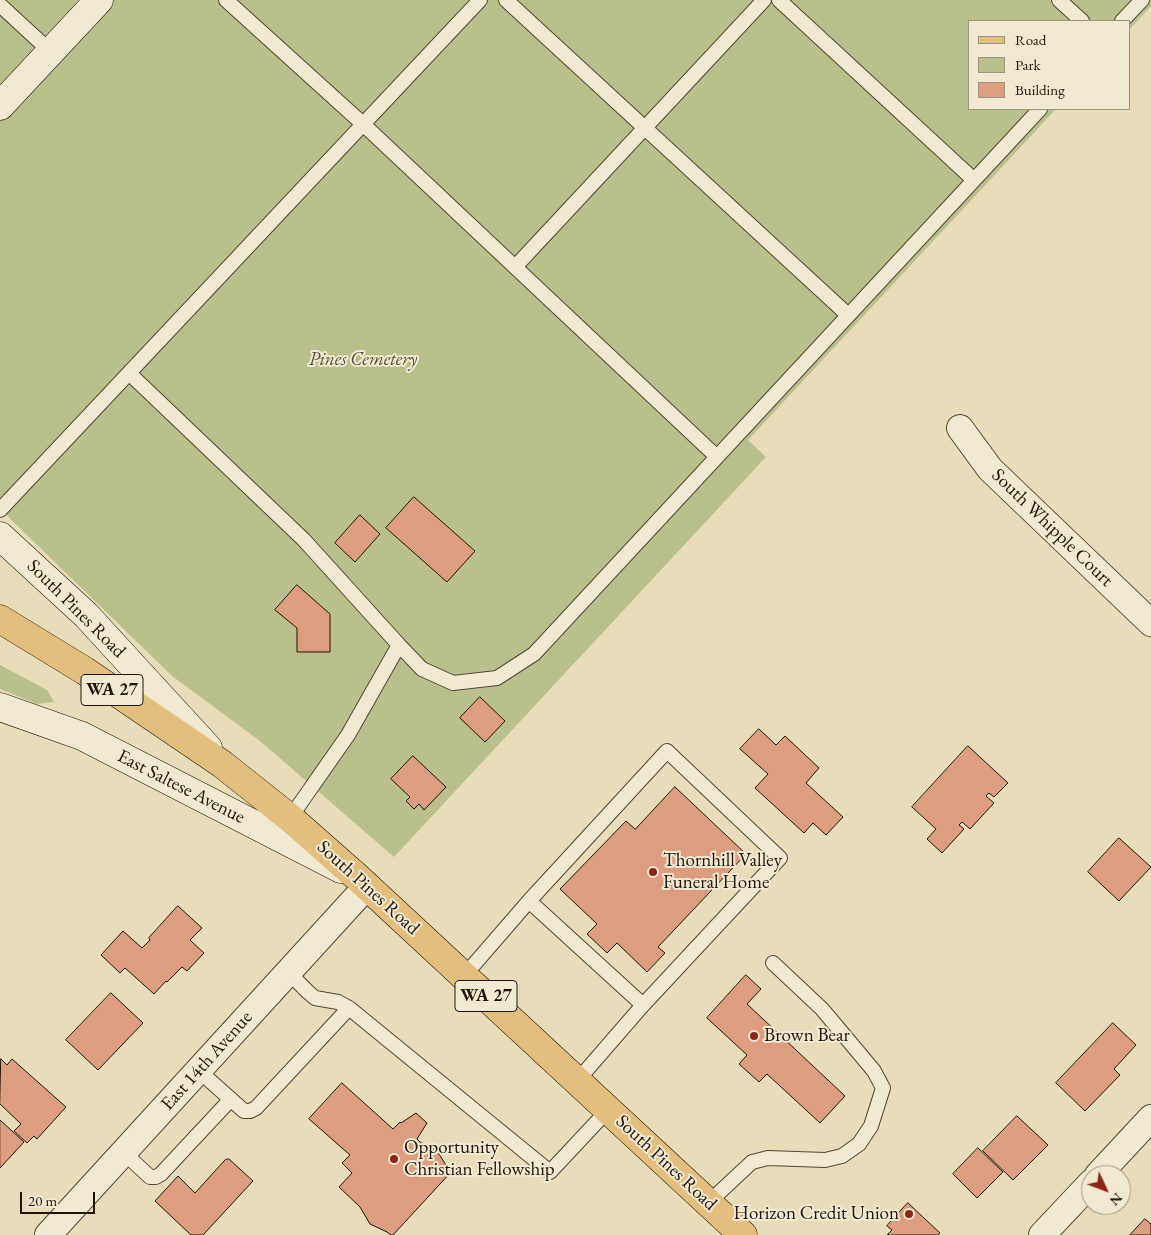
<!DOCTYPE html>
<style>
body{margin:0}
#map{position:relative;width:1151px;height:1235px;overflow:hidden;background:#e9ddb9;font-family:"EB Garamond",serif}
canvas{display:block}
.legend{position:absolute;left:968px;top:20px;width:162px;height:90px;box-sizing:border-box;background:#f1e9d2;border:1px solid #9d9481;margin:0;padding:6px 9px;list-style:none;font-size:15px;color:#1f1407}
.legend li{display:flex;align-items:center;gap:10px;height:25px}
.legend b{width:25px;border:1px solid #9d9481}
.north{position:absolute;left:1081px;top:1165px;width:50px;height:50px;box-sizing:border-box;background:#f1e9d2;border:1px solid #9d9481;border-radius:50%;rotate:133deg;font-size:14px;font-weight:700;line-height:20px;text-align:center;color:#1f1407}
.north::after{content:'';display:block;margin:auto;width:18px;height:22px;background:#8f2418;clip-path:polygon(50% 0,100% 100%,50% 72%,0 100%)}
.scale{position:absolute;left:20px;top:1192px;width:75px;height:22px;box-sizing:border-box;border:2px solid #1f1407;border-top:0;padding-left:6px;font-size:15px;line-height:18px;white-space:nowrap;color:#1f1407;-webkit-text-stroke:4px #f1e9d2;paint-order:stroke}
</style>
<div id="map">
<canvas width="1151" height="1235"></canvas>
<ul class="legend">
<li><b style="height:6px;background:#e4be7c"></b>Road</li>
<li><b style="height:14px;background:#bac08c"></b>Park</li>
<li><b style="height:14px;background:#dc9e7f"></b>Building</li>
</ul>
<div class="north">N</div>
<div class="scale">20 m</div>
</div>
<script>
const g = document.querySelector('canvas').getContext('2d');
g.lineJoin = 'round';
function fill(path, color) { g.fillStyle = color; g.fill(path, 'evenodd'); }
function strokePath(path, color, width, dash) { g.strokeStyle = color; g.lineWidth = width; g.lineCap = dash ? 'butt' : 'round'; g.setLineDash(dash || []); g.stroke(path); }
function label(font, color, halo, rows, align = 'center') {
  g.font = font + ' "EB Garamond",serif'; g.lineWidth = 4; g.setLineDash([]); g.textBaseline = 'middle'; g.strokeStyle = halo; g.fillStyle = color; for (const [text, x, y, turn = 0] of rows) {
    g.save(); g.translate(x, y); g.rotate((+turn || 0) * Math.PI / 180); g.textAlign = isNaN(turn) ? turn : align; if (halo) g.strokeText(text, 0, 0); g.fillText(text, 0, 0); g.restore();
  }
}
fill(new Path2D(`
 M0 0H1151V6L1130 29V21H970V109H1056L748 440 766 457 394 857 260 741 172 676 0 509Z
 M0 665 47 690 54 702 37 704 0 689Z`), '#bac08c');
const building = new Path2D(`
 M414 497 475 551 447 582 386 528Z
 M360 515 380 534 355 562 335 543Z
 M297 585 330 614V652H297V628L275 610Z
 M480 697 505 721 485 742 460 718Z
 M759 729 776 745 785 736 819 768 806 783 843 817 826 835 813 823 804 833 755 788 768 774 740 749Z
 M968 746 1008 783 994 797 989 793 986 796 994 803 970 829 962 822 959 825 964 829 942 853 927 839 936 829 912 807Z
 M413 756 446 787 424 810 419 804 414 809 406 801 410 797 391 779Z
 M675 787 746 854 658 947 665 953 647 972 617 943 607 953 587 934 597 924 560 889 626 821 635 829Z
 M1119 838 1151 867 1119 901 1088 872Z
 M178 906 202 928 190 940 204 953 187 971 182 967 167 982 166 981 154 994 125 968 120 973 101 955 123 931 142 948 150 940 149 938Z
 M746 975 761 989 747 1004 845 1096 820 1123 767 1074 759 1082 739 1064 747 1055 707 1018Z
 M111 993 143 1023 98 1070 66 1040Z
 M1113 1023 1136 1045 1114 1069 1120 1075 1085 1111 1056 1083Z
 M1 1059 7 1065 12 1059 66 1107 37 1139 34 1136 27 1143 14 1131 21 1124 0 1104Z
 M342 1083 393 1129 400 1122 401 1123 416 1113 427 1123 417 1139 420 1142 437 1151 448 1168 452 1171 393 1235H391L387 1232 370 1224 360 1207 339 1187 352 1173 342 1163 350 1155 309 1119Z
 M1017 1116 1048 1145 1013 1180 983 1151Z
 M0 1120 24 1142 0 1168Z
 M978 1148 1003 1172 977 1198 953 1174Z
 M229 1159 253 1181 203 1235H191L155 1201 178 1176 195 1193 225 1160Z
 M908 1203 940 1233 938 1235H887L892 1230 887 1226Z
 M1145 1219 1151 1224V1235H1130Z`);
fill(building, '#dc9e7f');
strokePath(building, '#1f1407', 1);
const lane = new Path2D(`
 M226 0 364 125 717 457
 M506 0 848 315
 M779 0 974 180
 M1059 0 1082 21
 M0 5 51 52
 M1122 21 1142 0
 M515 267 764 0
 M130 374 304 540 399 645 422 669 453 683 497 678 534 654 1040 109
 M0 510C161 341 321 171 480 0
 M290 818 348 735 399 645
 M529 901 667 751 780 858 643 1005
 M288 972 308 992 315 998 338 1002 349 1008 550 1172 608 1110
 M464 976 529 901 643 1005 577 1081
 M198 1070 244 1111H250L256 1108 349 1008
 M123 1152 150 1177H156L161 1174 231 1099
 M708 1203 752 1162 768 1158 825 1160 842 1156 859 1144 871 1126 883 1088 874 1071 822 1009 773 963`);
const street = new Path2D(`
 M960 428 990 469 1151 623
 M1098 1175 1151 1118
 M48 1235 367 886
 M1042 1235 1091 1183`);
const secondary = new Path2D(`
 M0 106 99 0
 M0 536 86 615 208 748
 M0 707 82 736 341 869`);
const primary = new Path2D(`
 M0 619 85 671 222 764 290 818 357 877 743 1235`);
strokePath(lane, '#524634', 16);
strokePath(street, '#524634', 28);
strokePath(secondary, '#1f1407', 29);
strokePath(primary, '#1f1407', 29);
strokePath(lane, '#f1e9d2', 14);
strokePath(street, '#f1e9d2', 26);
strokePath(secondary, '#f1e9d2', 28);
strokePath(primary, '#e4be7c', 28);
for (const [x, y, r, color] of [
 [653,872,5,"#8f2418"],
 [754,1036,5,"#8f2418"],
 [394,1159,5,"#8f2418"],
 [909,1214,5,"#8f2418"]
]) { const dot = new Path2D(); dot.arc(x, y, r, 0, 2 * Math.PI); g.fillStyle = color; g.fill(dot); strokePath(dot, '#f1e9d2', 2); }
for (const [x, y, w] of [
 [112,690,62],
 [486,996,62]
]) { const box = new Path2D(); box.roundRect(x - w / 2, y - 15.5, w, 31, 4); g.fillStyle = '#f1e9d2'; g.fill(box); strokePath(box, '#1f1407', 1); }
label('bold 18px', '#1f1407', null, [
 ["WA 27",112,690],
 ["WA 27",486,996]
]);
label('italic 19px', '#555036', '#f1e9d2', [
 ["Pines Cemetery",363,360]
]);
label('19px', '#1f1407', '#f1e9d2', [
 ["South Whipple Court",1052,528,44],
 ["South Pines Road",76,609,45],
 ["East Saltese Avenue",181,787,27],
 ["South Pines Road",368,888,42],
 ["East 14th Avenue",207,1061,-48],
 ["South Pines Road",666,1163,43]
]);
label('19px', '#1f1407', '#f1e9d2', [
 ["Thornhill Valley",663,861],
 ["Funeral Home",663,883],
 ["Brown Bear",764,1036],
 ["Opportunity",404,1148],
 ["Christian Fellowship",404,1170],
 ["Horizon Credit Union",899,1214,"right"]
], 'left');
</script>
